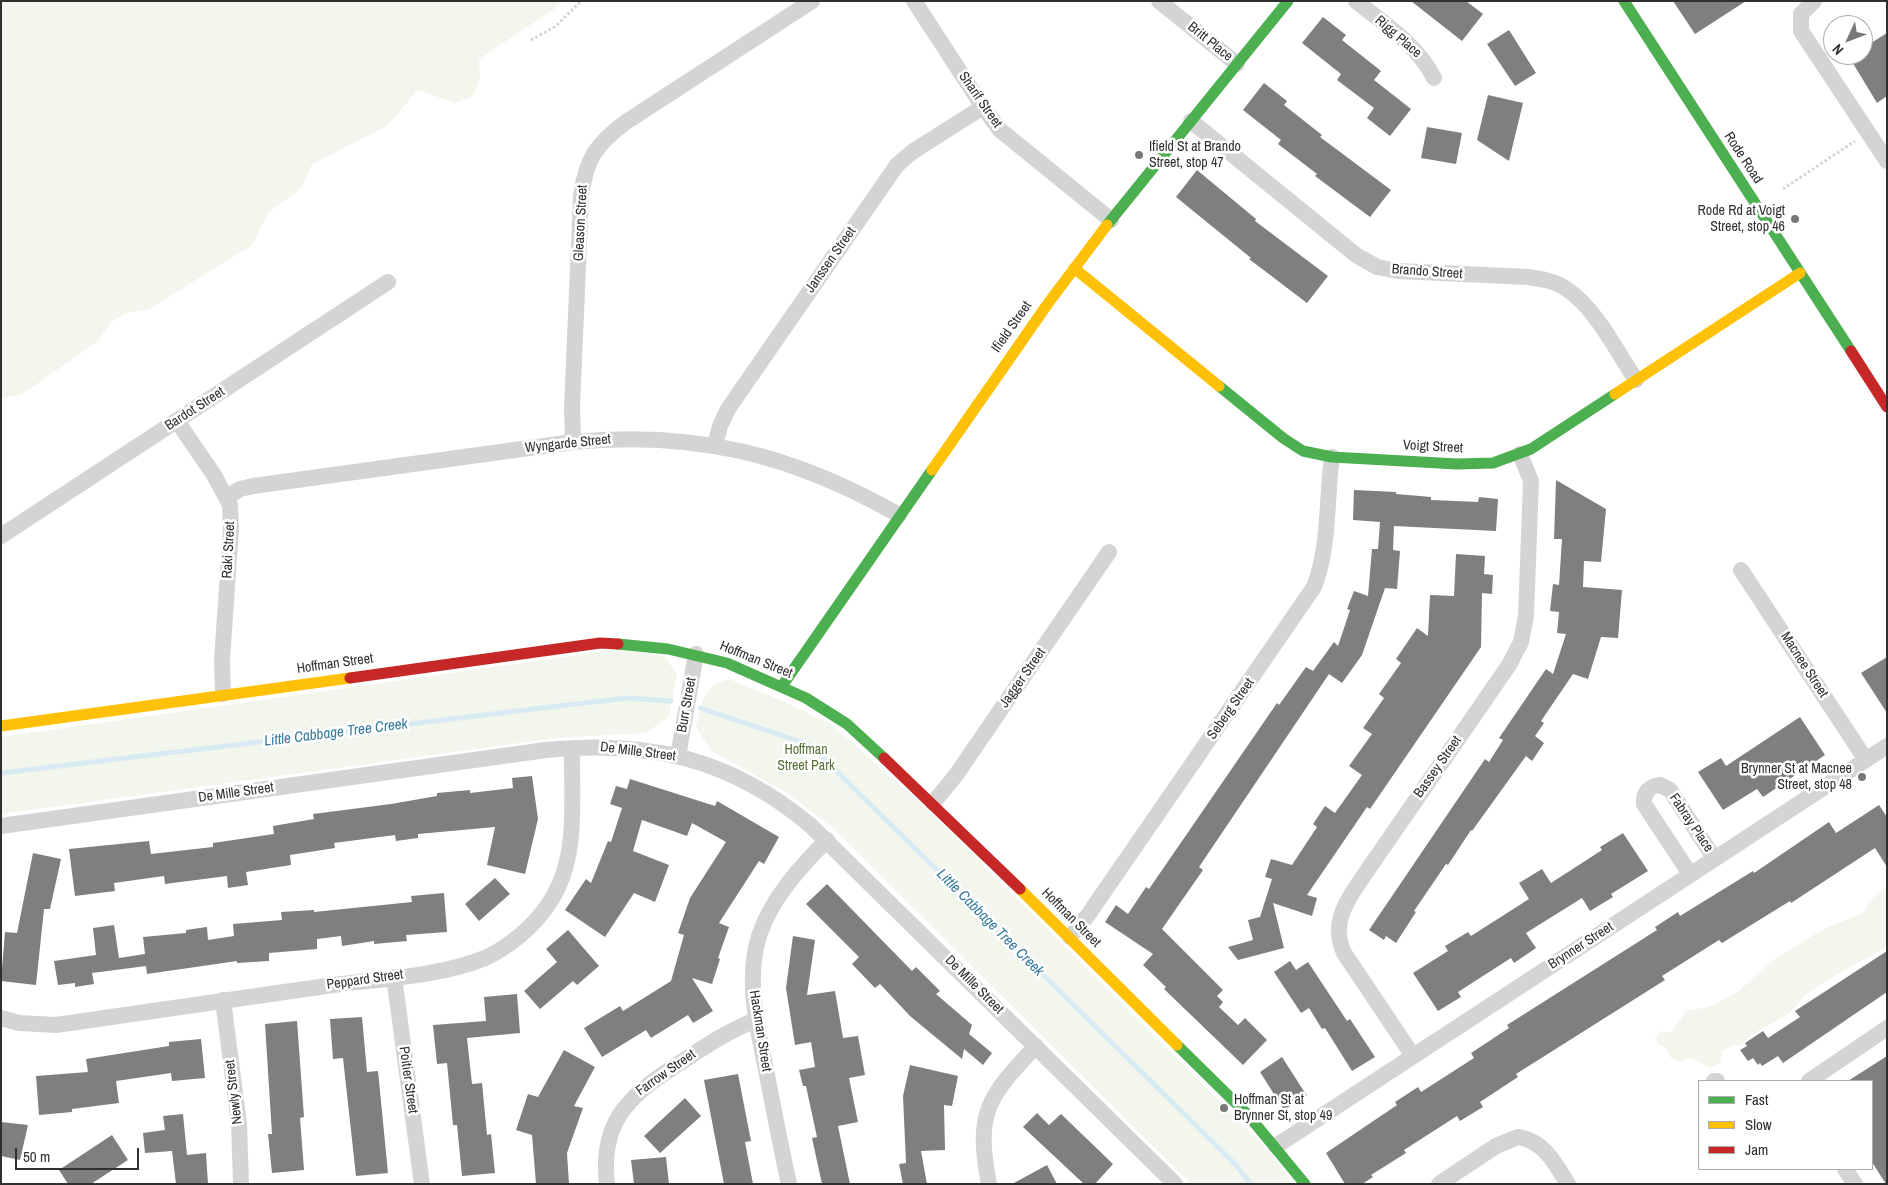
<!DOCTYPE html>
<style>
body{margin:0}
#map{position:relative;width:1888px;height:1185px;overflow:hidden;background:#fff;font-family:"Archivo Narrow",sans-serif}
canvas{display:block}
.frame{position:absolute;inset:0;border:2px solid #303030;pointer-events:none}
.legend{position:absolute;left:1698px;top:1080px;width:175px;height:90px;box-sizing:border-box;background:#fff;border:1px solid #acacac;margin:0;padding:6px 9px;list-style:none;font-size:15px;color:#303030}
.legend li{display:flex;align-items:center;gap:10px;height:25px}
.legend b{width:25px;border:1px solid #acacac}
.north{position:absolute;left:1823px;top:15px;width:50px;height:50px;box-sizing:border-box;background:#fff;border:1px solid #acacac;border-radius:50%;rotate:227deg;font-size:14px;font-weight:700;line-height:20px;text-align:center;color:#303030}
.north::after{content:'';display:block;margin:auto;width:18px;height:22px;background:#787878;clip-path:polygon(50% 0,100% 100%,50% 72%,0 100%)}
.scale{position:absolute;left:15px;top:1148px;width:124px;height:22px;box-sizing:border-box;border:2px solid #303030;border-top:0;padding-left:6px;font-size:15px;line-height:18px;white-space:nowrap;color:#303030;-webkit-text-stroke:4px #fff;paint-order:stroke}
</style>
<div id="map">
<canvas width="1888" height="1185"></canvas>
<div class="frame"></div>
<ul class="legend">
<li><b style="height:6px;background:#4caf50"></b>Fast</li>
<li><b style="height:6px;background:#ffc107"></b>Slow</li>
<li><b style="height:6px;background:#c62828"></b>Jam</li>
</ul>
<div class="north">N</div>
<div class="scale">50 m</div>
</div>
<script>
const g = document.querySelector('canvas').getContext('2d');
g.lineJoin = 'round';
function fill(path, color) { g.fillStyle = color; g.fill(path, 'evenodd'); }
function strokePath(path, color, width, dash) { g.strokeStyle = color; g.lineWidth = width; g.lineCap = dash ? 'butt' : 'round'; g.setLineDash(dash || []); g.stroke(path); }
function label(font, color, halo, rows, align = 'center') {
  g.font = font + ' "Archivo Narrow",sans-serif'; g.lineWidth = 5; g.setLineDash([]); g.textBaseline = 'middle'; g.strokeStyle = halo; g.fillStyle = color; for (const [text, x, y, turn = 0] of rows) {
    g.save(); g.translate(x, y); g.rotate((+turn || 0) * Math.PI / 180); g.textAlign = isNaN(turn) ? turn : align; if (halo) g.strokeText(text, 0, 0); g.fillText(text, 0, 0); g.restore();
  }
}
fill(new Path2D(`
 M1 1H561L553 10 479 59 480 77 473 96 455 103 418 90 387 126 312 164 302 188 268 213 252 245 148 310 129 312 111 322 98 341 21 395 1 398Z
 M620 649 664 656 677 674 669 716 646 733 556 738 1 814V737Z
 M729 679 783 701 832 725 925 807 1271 1153 1292 1184H1191L833 828 788 794 711 750 696 728C702 703 701 686 729 679Z
 M1887 886V946C1861 963 1832 975 1807 994 1800 999 1796 1008 1789 1013 1773 1025 1754 1029 1741 1046L1732 1045 1722 1052 1721 1062 1710 1068 1688 1057 1681 1062 1670 1057 1666 1048 1658 1044 1655 1037 1661 1031 1671 1033 1686 1011 1709 1007 1739 991 1773 960 1822 930 1865 912 1868 903Z`), '#f2f6ec');
strokePath(new Path2D(`
 M700 708 810 745 1236 1165 1251 1184
 M1 773 626 698 671 701`), '#d8ebf4', 5);
fill(new Path2D(`
 M1411 1H1466L1483 14 1462 41Z
 M1673 1H1746L1695 34Z
 M1323 17 1346 35 1342 40 1381 71 1374 80 1411 109 1390 136 1367 118 1374 108 1337 80 1341 74 1302 43Z
 M1509 30 1536 73 1515 86 1487 44Z
 M1887 33V96L1877 103 1848 55H1863V48Z
 M1264 83 1287 101 1284 105 1322 135 1320 137 1391 190 1370 217 1315 176 1317 174 1278 144 1281 140 1243 110Z
 M1488 95 1523 103 1509 161 1477 140Z
 M1427 127 1462 133 1456 164 1421 158Z
 M1197 170 1256 219 1255 221 1328 276 1307 303 1249 259 1251 258 1176 197Z
 M1556 480 1606 509 1601 562 1584 561 1583 587 1622 590 1618 638 1601 637 1588 679 1573 674 1541 721 1544 723 1535 736 1544 743 1532 761 1526 756 1472 831 1471 830 1448 865 1446 864 1414 911 1416 912 1396 943 1386 936 1384 940 1369 930 1485 759 1489 762 1503 740 1499 738 1546 669 1553 674 1566 634 1557 633 1559 612 1550 611 1553 584 1559 585 1562 539H1554Z
 M1354 490 1396 492V494L1431 497V500L1478 502 1479 497 1498 499 1496 531 1394 526 1393 550 1400 551 1397 589 1385 588 1362 655 1342 683 1329 674 1199 867 1203 870 1162 929 1223 990 1217 996 1223 1002 1219 1007 1238 1025 1245 1018 1267 1040 1243 1065 1164 989 1166 987 1143 965 1153 954 1105 922 1116 905 1128 914 1146 887 1149 889 1277 703 1279 705 1306 667 1313 671 1334 642 1338 646 1350 610 1347 609 1354 591 1368 596 1372 549H1378L1380 522 1353 520Z
 M1456 554 1485 556 1484 574 1493 575 1492 594 1482 593 1481 647 1370 809 1367 807 1307 895 1317 898 1312 916 1273 903 1284 948 1238 960 1228 947 1253 940 1248 920 1260 917 1272 879 1265 877 1271 859 1292 865 1317 827 1313 824 1325 806 1335 813 1362 775 1349 766 1372 734 1363 728 1384 698 1379 694 1401 663 1396 659 1417 628 1428 636 1430 595 1454 596Z
 M1887 657V713L1861 673Z
 M1800 717 1825 755 1763 797 1757 789 1723 810 1698 772 1721 758 1726 766Z
 M532 776 538 819 525 874 487 865 495 827 418 834V838L396 841 395 835 334 843 335 848 290 855 291 865 246 872 248 885 228 888 227 876 165 884 164 876 114 883 115 891 75 896 69 849 149 841 151 854 213 847V843L274 834 273 826 314 819 313 814 391 804 437 796V793L470 790V793L513 788 512 778Z
 M630 779 715 806 717 801 779 837 764 864 759 861 719 923 729 927 718 958 720 959 712 984 692 978 713 1011 693 1023 688 1015 651 1038 646 1030 602 1057 584 1028 620 1006 623 1011 671 981 684 935 678 933 690 898 726 842 692 823 687 836 642 820 633 851 669 865 655 902 634 893 605 937 565 910 586 879 591 883 608 841 611 842 622 808 610 804 616 786 627 789Z
 M1879 805 1887 817V867L1875 848 1791 903 1790 901 1722 943 1719 940 1662 976 1665 980 1516 1074 1518 1077 1480 1102 1483 1107 1460 1121 1457 1116 1404 1150 1406 1153 1371 1175 1373 1177 1362 1184H1345L1326 1153 1397 1105 1395 1102 1418 1087 1421 1092 1474 1058 1471 1053 1509 1028 1507 1025 1657 930 1655 927 1678 912 1680 916 1753 871 1754 873 1829 822 1836 833Z
 M1623 833 1648 871 1611 894 1613 897 1590 911 1582 898 1526 933 1536 948 1514 963 1511 958 1458 992 1461 997 1438 1011 1413 973 1448 951 1445 946 1468 932 1471 936 1529 899 1519 883 1542 869 1551 883 1602 850 1600 847Z
 M33 853 61 859 50 909H44L36 985 1 981 5 932 17 933Z
 M495 878 510 894 479 921 465 904Z
 M827 884 912 971 916 967 940 991 936 994 972 1025 969 1034 992 1053 983 1065 964 1049 962 1059 910 1016 880 984 875 988 852 964 859 957 806 904Z
 M444 893 447 932 406 935 407 941 374 944V941L342 946 341 936 317 939V949L269 953V961L237 963V961L147 974 146 966 92 973 94 984 75 987V983L58 985 54 961 96 955 93 928 114 925 119 958 145 954 143 937 186 933V930L207 927 208 940 234 936 233 924 282 920 281 912 314 910V912L412 902 411 896Z
 M568 930 599 966 577 985 573 981 540 1009 524 991 557 962 546 949Z
 M793 936 815 940 807 995 835 991 843 1038 858 1036 865 1075 849 1078 858 1122 838 1126 850 1184H822L812 1138 817 1137 806 1086H803L799 1070 815 1067 811 1042 795 1045 786 988Z
 M1887 951V992L1783 1063 1778 1056 1762 1066 1760 1063 1758 1065 1753 1058 1748 1061 1740 1050 1747 1046 1745 1043 1763 1031 1768 1038 1800 1017 1795 1011Z
 M1290 961 1296 970 1308 962 1347 1021 1350 1019 1375 1057 1352 1071 1325 1028 1322 1029 1309 1008 1301 1013 1274 972Z
 M517 994 520 1033 467 1038 472 1084 482 1083 487 1135 491 1134 495 1173 462 1176 457 1125H453L447 1063 437 1064 433 1025 486 1021 484 997Z
 M362 1017 367 1072 378 1071 388 1173 356 1176 343 1058 333 1059 330 1019Z
 M297 1021 304 1117 300 1118 304 1170 272 1173 268 1134H272L265 1024Z
 M201 1039 205 1078 172 1081 171 1073 116 1081 119 1103 72 1109V1112L39 1115 36 1076 88 1072 86 1059 169 1046V1042Z
 M564 1050 595 1067 574 1106 583 1108 567 1153 569 1184H536L532 1135 516 1130 528 1094 538 1097Z
 M1887 1056V1184H1886L1872 1162V1081H1848Z
 M1282 1057 1307 1096 1284 1110 1260 1072Z
 M910 1065 958 1076 952 1106 944 1105 945 1150 921 1151 927 1184H903L899 1164 906 1163 903 1096Z
 M738 1074 751 1141 745 1142 753 1184H724L704 1080Z
 M685 1098 701 1116 660 1153 644 1136Z
 M1037 1113 1049 1125 1061 1114 1113 1164 1095 1184H1084L1023 1127Z
 M183 1114 187 1155 206 1153 208 1184H176L172 1151 145 1153 143 1133 165 1130 163 1116Z
 M1 1122 28 1125 20 1160 1 1156Z
 M112 1135 128 1160 91 1184H68L59 1170Z
 M666 1157 669 1184H634L631 1160Z
 M1047 1165 1057 1184H1012Z`), '#7f7f7f');
strokePath(new Path2D(`
 M531 40 556 26 581 1
 M1783 189 1855 141`), '#d4d4d4', 3, [2.5, 2.5]);
strokePath(new Path2D(`
 M914 1 983 107 1000 130 1111 220
 M1159 1 1237 64
 M1356 1C1384 24 1418 45 1434 78
 M1814 1 1801 14V31L1887 161
 M1191 121 1356 255 1377 267 1398 271 1528 277C1542 279 1556 281 1568 290 1596 309 1617 352 1636 380
 M177 421 214 475 230 505 231 528 222 660 223 694
 M573 442 572 408 581 196C586 159 596 144 626 122L812 1
 M715 445 720 426 728 409 897 165 912 152 983 107
 M227 497 240 489 253 486 573 442C695 430 794 455 899 515
 M1 536 388 282
 M1741 570 1866 760
 M678 756 696 654
 M933 803 956 775 1109 552
 M1 826 546 750C648 740 730 758 810 825L1175 1184
 M1690 874 1644 804C1643 793 1649 786 1660 785L1670 790 1714 858
 M1070 937 1088 915 1314 587C1330 546 1326 500 1332 457
 M394 977 422 1184
 M223 1000 239 1124 241 1184
 M1 1018 19 1023 56 1025C148 1012 240 998 333 985 379 979 442 976 485 958 509 947 533 927 548 905 580 859 571 800 572 748
 M1413 1056 1344 953C1332 927 1343 906 1358 884L1509 665 1521 642 1526 616 1531 481 1520 454
 M1714 1081H1717
 M1809 1081 1887 1028
 M1276 1146 1887 746
 M1845 1169 1855 1184
 M607 1184C599 1118 633 1093 683 1061 707 1045 730 1030 756 1020
 M789 1184C781 1148 774 1111 767 1075 758 1029 745 982 759 936 771 899 800 867 827 840
 M989 1184C975 1112 988 1097 1036 1046
 M1439 1184 1496 1146 1518 1137C1544 1141 1555 1163 1568 1184`), '#d4d4d4', 16);
strokePath(new Path2D(`
 M1624 1 1851 351
 M1107 225 1288 1
 M1219 386 1283 438 1303 451 1332 457 1457 464 1493 463 1531 449 1615 394
 M618 644 668 649 727 663 806 698 847 724 884 758
 M782 686 932 470
 M1177 1045 1248 1115 1305 1184`), '#4caf50', 11);
strokePath(new Path2D(`
 M1074 268 1219 386
 M1615 394 1800 273
 M932 470 1049 302 1107 225
 M1 726 350 678
 M1020 889 1177 1045`), '#ffc107', 11);
strokePath(new Path2D(`
 M1851 351 1887 407
 M350 678 600 643 618 644
 M884 758 1020 889`), '#c62828', 11);
for (const [x, y, r, color] of [
 [1139,155,5,"#787878"],
 [1795,219,5,"#787878"],
 [1862,777,5,"#787878"],
 [1224,1108,5,"#787878"]
]) { const dot = new Path2D(); dot.arc(x, y, r, 0, 2 * Math.PI); g.fillStyle = color; g.fill(dot); strokePath(dot, '#fff', 2); }
label('14px', '#303030', '#fff', [
 ["Rigg Place",1398,37,41],
 ["Britt Place",1210,42,39],
 ["Sharif Street",980,100,55],
 ["Rode Road",1743,158,57],
 ["Gleason Street",581,223,-87],
 ["Janssen Street",831,260,-55],
 ["Brando Street",1427,272,4],
 ["Ifield Street",1012,327,-55],
 ["Bardot Street",195,409,-33],
 ["Wyngarde Street",568,444,-6],
 ["Voigt Street",1433,447,3],
 ["Raki Street",229,550,-87],
 ["Hoffman Street",756,660,22],
 ["Hoffman Street",335,664,-8],
 ["Macnee Street",1804,665,57],
 ["Jagger Street",1023,678,-55],
 ["Burr Street",687,705,-80],
 ["Seberg Street",1231,709,-55],
 ["De Mille Street",638,752,7],
 ["Bassey Street",1438,767,-55],
 ["De Mille Street",236,793,-8],
 ["Fabray Place",1691,823,56],
 ["Hoffman Street",1071,918,45],
 ["Brynner Street",1581,946,-33],
 ["Peppard Street",365,980,-8],
 ["De Mille Street",974,985,45],
 ["Hackman Street",760,1031,81],
 ["Farrow Street",666,1073,-35],
 ["Poitier Street",408,1080,82],
 ["Newly Street",234,1092,-97]
]);
label('14px', '#303030', '#fff', [
 ["Ifield St at Brando",1149,147],
 ["Street, stop 47",1149,163],
 ["Rode Rd at Voigt",1785,211,"right"],
 ["Street, stop 46",1785,227,"right"],
 ["Brynner St at Macnee",1852,769,"right"],
 ["Street, stop 48",1852,785,"right"],
 ["Hoffman St at",1234,1100],
 ["Brynner St, stop 49",1234,1116]
], 'left');
label('14px', '#567138', '#fff', [
 ["Hoffman",806,750],
 ["Street Park",806,766]
]);
label('italic 15px', '#357a9c', '#fff', [
 ["Little Cabbage Tree Creek",336,733,-7],
 ["Little Cabbage Tree Creek",990,923,45]
]);
</script>
